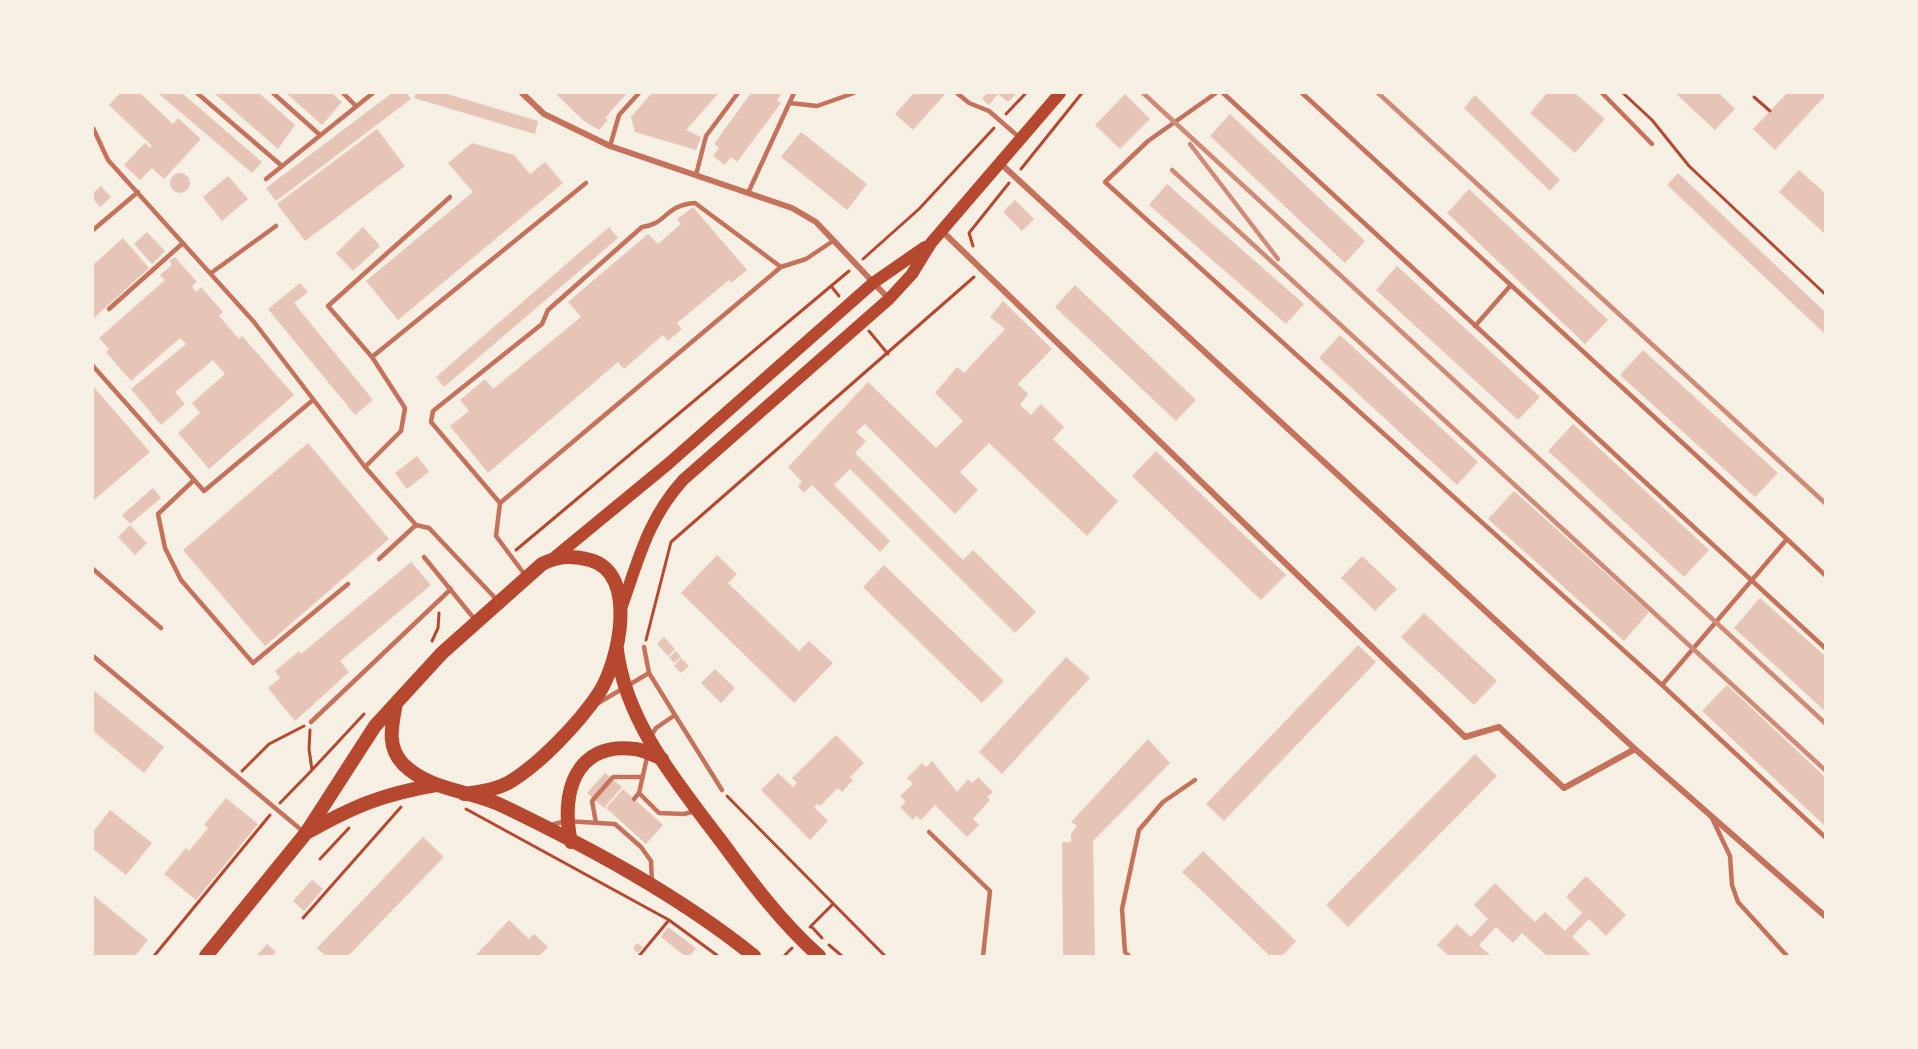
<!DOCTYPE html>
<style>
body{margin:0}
#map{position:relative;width:1918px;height:1049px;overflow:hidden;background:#f6efe4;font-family:"Roboto Serif",serif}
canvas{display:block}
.frame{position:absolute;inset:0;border:94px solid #f6efe4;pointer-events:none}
</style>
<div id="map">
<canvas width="1918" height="1049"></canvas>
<div class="frame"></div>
</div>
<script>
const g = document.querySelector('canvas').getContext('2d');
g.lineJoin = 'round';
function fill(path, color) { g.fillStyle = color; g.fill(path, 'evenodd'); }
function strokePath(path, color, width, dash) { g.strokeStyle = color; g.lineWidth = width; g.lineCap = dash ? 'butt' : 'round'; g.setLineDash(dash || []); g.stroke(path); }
fill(new Path2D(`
 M120 93H140L173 124 178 118 201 139 164 179 152 168 140 180 124 165 145 143 150 148 152 146 109 105Z
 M158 93H182L262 162 252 173Z
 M214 93H259L295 125 278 149Z
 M286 93H332L342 102 322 125Z
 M392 93H407L411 99 276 201 266 188Z
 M416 93H444L538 121 535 134 414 98Z
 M555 93H627L605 118 608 120 599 130 584 121Z
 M652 93H719L686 130 701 137 696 150 635 132 631 117Z
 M751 93H782L777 100 781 103 737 162 731 157 725 165 713 156 719 148 714 144Z
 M914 93H946L913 130 895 114Z
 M987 93H1017L1008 102 998 94 989 105 982 99Z
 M1547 93H1575L1605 119 1575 153 1530 113Z
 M1675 93H1719L1735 109 1715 130Z
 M1787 93H1825V96L1775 150 1753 129Z
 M1125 94 1150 119 1120 149 1095 125Z
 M1475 95 1560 180 1550 191 1464 108Z
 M1230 114 1365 241 1345 263 1210 136Z
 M377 129 405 166 305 241 277 204Z
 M801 132 867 184 847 210 781 157Z
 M472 143 514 155 530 174 545 162 563 183 398 320 366 281 473 192 448 163Z
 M1799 170 1825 193V234L1779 192Z
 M170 183a10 10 0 1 1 20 0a10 10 0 1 1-20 0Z
 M1678 173 1825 312V334L1667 185Z
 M228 176 248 199 222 221 203 197Z
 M1167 184 1304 304 1286 324 1149 205Z
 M101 186 111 197 100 207 93 199V193Z
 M1469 189 1608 320 1585 344 1447 213Z
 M1015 200 1034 219 1022 231 1003 212Z
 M693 207 747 270 731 283 729 280 677 323 682 329 668 341 663 335 624 369 618 362 488 473 450 426 469 411 460 400 485 379 493 389 581 317 568 302 648 234 658 244 681 224 677 219Z
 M363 227 380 246 353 271 336 253Z
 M609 227 618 238 444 387 436 377Z
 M147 232 165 251 152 264 134 244Z
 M123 238 149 268 93 319V265Z
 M175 257 197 282 192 286 196 292 201 287 223 312 219 316 239 339 242 336 294 395 209 469 178 433 200 413 192 403 225 374 213 360 175 392 185 404 161 425 131 389 186 344 180 338 131 381 106 352 109 349 99 338 165 280 160 275 172 265 169 261Z
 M1397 266 1540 397 1518 420 1376 290Z
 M300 283 308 292 294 303 373 400 355 415 268 309Z
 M1075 285 1196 400 1176 421 1055 307Z
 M1003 301 1052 349 1018 384 1028 394 1020 405 1031 415 1041 404 1064 427 1053 439 1118 501 1087 536 989 443 960 472 978 490 955 514 865 424 856 432 866 441 855 453 963 560 973 550 1036 612 1015 633 850 469 834 485 890 541 880 552 812 485 804 493 798 486 802 482 788 467 868 382 936 448 963 421 935 393 957 367 964 373 1005 329 990 317Z
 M1340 335 1478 462 1457 485 1319 358Z
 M1643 350 1778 473 1755 497 1620 375Z
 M93 386 150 452 93 501Z
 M1573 424 1709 550 1684 577 1548 451Z
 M308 443 389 539 265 646 183 550Z
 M1156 451 1286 575 1261 600 1132 476Z
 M417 456 429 472 407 489 395 473Z
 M153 488 161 498 130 524 122 515Z
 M1514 491 1649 612 1624 641 1488 519Z
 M130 525 147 543 135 555 118 537Z
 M717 555 737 574 728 583 799 651 809 641 833 663 794 703 681 593Z
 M1362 556 1397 589 1375 611 1341 578Z
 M411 562 431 585 340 661 349 672 295 721 268 688 280 678 275 671 299 651 301 654Z
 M884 565 1004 681 982 703 863 587Z
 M1760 598 1825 656V711L1734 628Z
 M1424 613 1497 681 1474 705 1401 637Z
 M664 637 675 649 668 656 657 644Z
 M1358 645 1376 662 1224 821 1206 804Z
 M676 651 681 657 674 663 669 657Z
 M1066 657 1090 678 1002 774 979 752Z
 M681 658 689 666 681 673 674 666Z
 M715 669 735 688 721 703 701 683Z
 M1727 685 1825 777V826L1702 711Z
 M93 690 164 747 144 773 93 731Z
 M836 735 864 763 850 777 853 780 842 792 838 788 820 806 817 804 814 807 828 821 810 840 761 790 778 773 793 787 797 783 792 778Z
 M1148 739 1170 763 1093 841 1095 956H1063L1062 842H1071V834L1077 826 1071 822Z
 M1475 754 1497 776 1348 927 1326 905Z
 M932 761 957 792 968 779 972 783 978 777 993 792 987 797 990 800 973 819 979 825 967 837 935 805 921 820 916 816 913 820 900 807 906 802 900 796 913 784 907 778 922 763 926 767Z
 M605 773 622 787 604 808 587 793Z
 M623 789 663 825 646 844 606 808Z
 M226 798 258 824 196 900 164 874 186 848 189 851 208 828 204 825Z
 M110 810 152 843 126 875 93 849V832Z
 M423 837 444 857 348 956H326L317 948Z
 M1203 851 1296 941 1282 956H1270L1182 872Z
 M1586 876 1626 915 1606 936 1589 919 1572 937 1590 954 1587 956H1547L1522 933 1513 943 1496 927 1479 945 1491 956H1449L1437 945 1457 924 1471 937 1488 919 1474 905 1495 883 1535 922 1545 912 1565 931 1582 913 1566 897Z
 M312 880 323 889 304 911 293 901Z
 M93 895 148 940 135 956H93Z
 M509 920 529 939 534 934 548 947 539 956H475Z
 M668 927 696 948 690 956H685L661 937Z
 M637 943 643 947 638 953 633 949Z
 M267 944 276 952 272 956H256Z`), '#e6c5b7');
strokePath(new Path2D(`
 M1623 93 1652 120 1689 166 1825 294
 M1754 97 1770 111
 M1006 114 1026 93
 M1021 169 1082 93
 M973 246 969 233 1009 183
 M863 259 919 209 994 128
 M831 286 839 296
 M869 331 888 354
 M516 550 849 271
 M646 640 671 542 974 277
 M432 641 438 628 439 613
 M312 770 364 714
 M242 771 269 744 304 726
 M727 796 885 956
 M280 803 312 770 309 749 310 730
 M466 809 669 920 718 956
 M320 859 349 828
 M303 918 401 807
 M811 926 822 938
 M810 927 832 905
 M829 945 842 956
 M154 956 270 815
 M639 956 669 920
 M784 956 792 948`), '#b5482f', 3);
strokePath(new Path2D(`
 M197 93 282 166
 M273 93 320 135
 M343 93 356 106
 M957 93 969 103 989 111 1020 138
 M1216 93 1148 141 1105 182 1662 685 1825 837
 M1223 93 1825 648
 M1302 93 1787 539 1662 685
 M1602 93 1652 144
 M790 103 817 106 854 93
 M93 128 108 160 254 322 365 467 416 525 429 528 498 601
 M610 146 619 115 639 93
 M696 175 706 136 738 93
 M266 179 373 93
 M748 193 794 93
 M93 230 138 192
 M211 273 276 226
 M109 309 183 243
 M1475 326 1511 285
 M372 357 586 183
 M93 366 204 491 313 400
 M365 467 401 431 405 408 372 357 328 306 450 197
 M194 480 158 514 165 548 181 580 253 663 348 584
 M500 503 781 267 806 259 833 241
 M1787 539 1825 575
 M424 557 476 621
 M379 559 416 525
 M93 569 161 628
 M525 575 496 536 500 503 431 422 433 411 542 324 548 310 642 227C667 224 665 205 695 203L781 267
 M644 647 649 673 675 715
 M93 656 305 833
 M595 705 649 673
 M311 722 451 589
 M651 736 656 728 675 715 722 790
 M639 793 659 813 684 814 695 811
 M634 799 639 793 648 753
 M1712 818 1730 856 1732 885 1738 902 1787 956
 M596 823 592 801 613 777H642
 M551 825 566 821 615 824 641 847 651 861 652 883
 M929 832 990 891 983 956
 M1129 956 1125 952 1122 909 1139 830 1163 802 1195 780`), '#c5725c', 4.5);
strokePath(new Path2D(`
 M522 93 544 114 610 146 792 208 816 222 889 299
 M1000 163 1635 749 1825 916
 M942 231 1465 737 1499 727 1564 788 1635 749`), '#c5725c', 6);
strokePath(new Path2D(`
 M555 557 668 464 873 283 925 247
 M622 606C639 558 648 519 683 480L889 299 912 274 931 243 1060 93`), '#b5482f', 12);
strokePath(new Path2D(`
 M617 650C626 723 678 784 721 841 751 882 781 922 819 956
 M396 703C392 725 386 746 403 764 430 791 470 790 503 806 590 848 678 895 754 956
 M308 832C354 806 383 794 436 785
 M571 842C560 794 575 741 635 749 644 750 653 755 662 759
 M206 956 306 833 375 726 442 653 542 564C558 556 572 555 590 560 639 573 619 662 599 693 579 723 539 765 508 783 494 790 479 792 464 794`), '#b5482f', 14);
strokePath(new Path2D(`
 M1143 93 1825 723
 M1378 93 1825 503
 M1190 144 1278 259
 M1172 170 1825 770`), '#cf8b77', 4.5);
</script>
